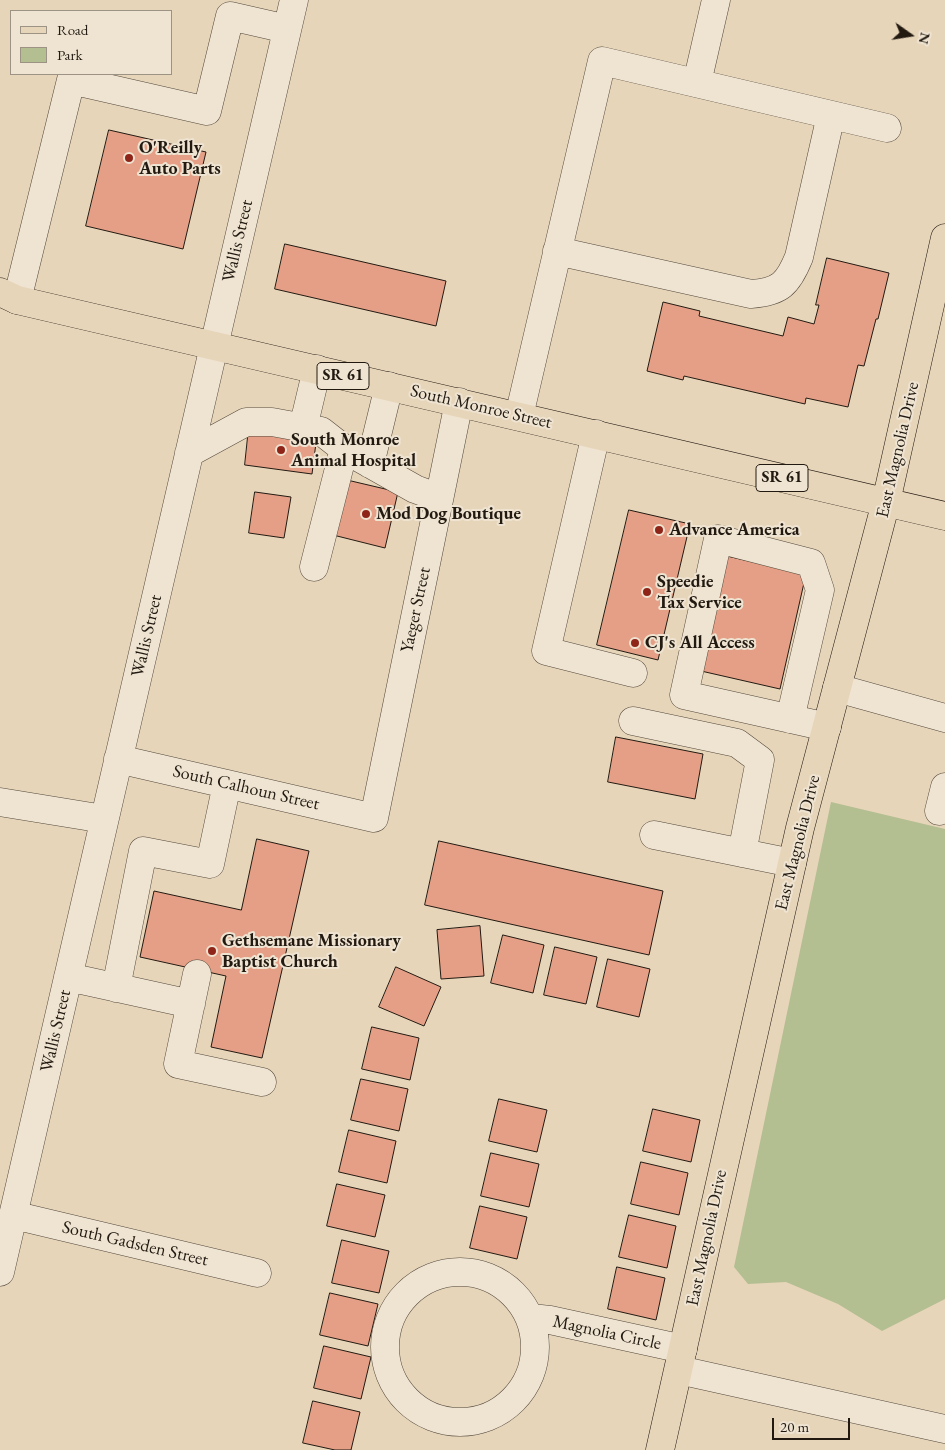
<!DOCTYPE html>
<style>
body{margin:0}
#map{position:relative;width:945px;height:1450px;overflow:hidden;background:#e7d5ba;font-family:"EB Garamond",serif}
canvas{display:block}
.legend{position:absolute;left:10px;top:10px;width:162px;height:65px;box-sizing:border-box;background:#efe4d2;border:1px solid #9d9385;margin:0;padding:6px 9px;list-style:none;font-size:15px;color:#221a11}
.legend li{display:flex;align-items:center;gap:10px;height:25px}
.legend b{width:25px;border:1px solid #9d9385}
.north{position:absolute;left:885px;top:10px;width:50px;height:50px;-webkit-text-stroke:4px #efe4d2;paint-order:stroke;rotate:103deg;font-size:14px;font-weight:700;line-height:20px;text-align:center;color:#221a11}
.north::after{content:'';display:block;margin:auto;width:18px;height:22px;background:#221a11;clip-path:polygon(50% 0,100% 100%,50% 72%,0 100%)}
.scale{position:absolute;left:772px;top:1418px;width:78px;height:22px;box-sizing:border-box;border:2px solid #221a11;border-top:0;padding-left:6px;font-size:15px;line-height:18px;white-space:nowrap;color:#221a11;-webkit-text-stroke:4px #efe4d2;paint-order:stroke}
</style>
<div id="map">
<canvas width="945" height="1450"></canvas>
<ul class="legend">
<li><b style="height:6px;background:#e7d5ba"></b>Road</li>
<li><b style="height:14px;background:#b3be91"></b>Park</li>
</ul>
<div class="north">N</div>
<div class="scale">20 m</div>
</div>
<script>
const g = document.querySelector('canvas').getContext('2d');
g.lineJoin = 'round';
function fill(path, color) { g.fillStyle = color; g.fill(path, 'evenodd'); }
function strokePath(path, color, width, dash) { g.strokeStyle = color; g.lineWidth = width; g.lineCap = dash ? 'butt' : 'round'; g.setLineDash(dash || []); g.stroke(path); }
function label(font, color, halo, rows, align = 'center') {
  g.font = font + ' "EB Garamond",serif'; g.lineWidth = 4; g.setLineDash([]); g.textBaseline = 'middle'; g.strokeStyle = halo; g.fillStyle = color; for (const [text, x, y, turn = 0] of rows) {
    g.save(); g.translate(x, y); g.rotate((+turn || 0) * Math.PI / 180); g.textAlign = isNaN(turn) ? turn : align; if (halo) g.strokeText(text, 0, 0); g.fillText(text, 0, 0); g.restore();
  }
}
fill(new Path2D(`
 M831 802 945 829V1299L882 1331 838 1304 786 1282 748 1284 734 1267Z`), '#b3be91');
const building = new Path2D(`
 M109 130 206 152 183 249 86 226Z
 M285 244 446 281 436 326 275 289Z
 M827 258 889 273 878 319H876L864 366 858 365 848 407 806 398 805 404 684 376 683 380 647 371 663 302 700 311 699 316 783 336 788 317 814 324 819 305H816Z
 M249 427 317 435 312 474 245 465Z
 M347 480 398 492 385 548 333 535Z
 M255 492 291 497 284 538 249 533Z
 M629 510 690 524 658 660 597 645Z
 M727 556 806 574 780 689 701 671Z
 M616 737 703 754 695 799 608 782Z
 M257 839 309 851 262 1058 211 1047 226 976 140 957 154 891 241 910Z
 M439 841 663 891 649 955 425 905Z
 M480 926 484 976 441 979 437 930Z
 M503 935 544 945 533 993 491 983Z
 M555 947 597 957 586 1004 544 995Z
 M608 959 650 969 639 1017 597 1007Z
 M396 967 441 987 424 1026 379 1007Z
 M372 1027 419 1038 410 1080 362 1069Z
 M361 1079 408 1089 399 1131 351 1120Z
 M499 1099 547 1110 537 1152 489 1141Z
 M653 1109 700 1120 691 1162 643 1151Z
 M349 1130 396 1141 387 1183 339 1172Z
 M491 1153 539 1164 529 1207 481 1196Z
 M641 1162 688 1173 679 1215 631 1204Z
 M337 1184 385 1195 375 1237 327 1226Z
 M480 1206 527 1217 517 1259 470 1248Z
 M629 1215 676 1226 667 1268 619 1257Z
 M342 1240 389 1251 379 1293 332 1283Z
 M617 1267 665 1278 656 1320 608 1309Z
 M330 1293 378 1304 368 1346 320 1335Z
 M324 1346 371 1357 361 1399 314 1388Z
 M313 1401 360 1412 351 1450H335L303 1443Z`);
fill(building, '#e49f86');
strokePath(building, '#221a11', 1);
const minor = new Path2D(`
 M697 83 716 0
 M557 251 751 294C780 292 788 284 799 257L831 115
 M17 300 71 80 207 111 230 16 287 29
 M519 416 602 61 887 128
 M303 428 317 369
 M596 434 546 651 633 673
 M189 453 246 422H272L321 431 344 449 415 489 439 498
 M370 464 389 386
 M314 567 344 449
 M837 688 945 718
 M790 719 820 590 811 563 718 539 684 695 827 727
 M633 721 737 743 760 760 742 853
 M118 759 374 818 459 402
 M0 802 104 819
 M939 811 945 787
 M654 835 792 863
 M197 974 178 1064 262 1082
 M68 977 191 1004
 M116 988 143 851 210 864 227 784
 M13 1215 257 1273
 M385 1347a75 75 0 1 1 150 0a75 75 0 1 1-150 0Z
 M0 1272 294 0
 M531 1318 550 1320 683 1349
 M679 1370 945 1429`);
const major = new Path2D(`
 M0 292 17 300 945 516
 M660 1450 800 828 886 502 945 238`);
strokePath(minor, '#53493b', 29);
strokePath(major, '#221a11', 29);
strokePath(minor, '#efe4d2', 28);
strokePath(major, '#e7d5ba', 28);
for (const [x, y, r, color] of [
 [129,158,5,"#8f2418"],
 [281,450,5,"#8f2418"],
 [366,514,5,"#8f2418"],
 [659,530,5,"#8f2418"],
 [647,592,5,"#8f2418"],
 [635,643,5,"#8f2418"],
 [212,951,5,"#8f2418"]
]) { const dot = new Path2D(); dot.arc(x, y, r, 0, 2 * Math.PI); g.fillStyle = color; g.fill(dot); strokePath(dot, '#efe4d2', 2); }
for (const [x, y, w] of [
 [343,376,52],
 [782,478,52]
]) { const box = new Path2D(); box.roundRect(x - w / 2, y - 13.5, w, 27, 4); g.fillStyle = '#efe4d2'; g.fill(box); strokePath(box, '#221a11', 1); }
label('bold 16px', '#221a11', null, [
 ["SR 61",343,376],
 ["SR 61",782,478]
]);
label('bold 18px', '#221a11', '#efe4d2', [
 ["O'Reilly",139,148],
 ["Auto Parts",139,169],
 ["South Monroe",291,440],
 ["Animal Hospital",291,461],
 ["Mod Dog Boutique",376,514],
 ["Advance America",669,530],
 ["Speedie",657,582],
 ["Tax Service",657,603],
 ["CJ's All Access",645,643],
 ["Gethsemane Missionary",222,941],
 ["Baptist Church",222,962]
], 'left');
label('18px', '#221a11', '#efe4d2', [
 ["Wallis Street",238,241,-77],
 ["South Monroe Street",481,407,13],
 ["East Magnolia Drive",898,450,-77],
 ["Yaeger Street",416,610,-78],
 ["Wallis Street",147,636,-77],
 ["South Calhoun Street",246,788,13],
 ["East Magnolia Drive",798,843,-76],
 ["Wallis Street",56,1031,-77],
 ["East Magnolia Drive",707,1238,-78],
 ["South Gadsden Street",135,1244,13],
 ["Magnolia Circle",607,1333,12]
]);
</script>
